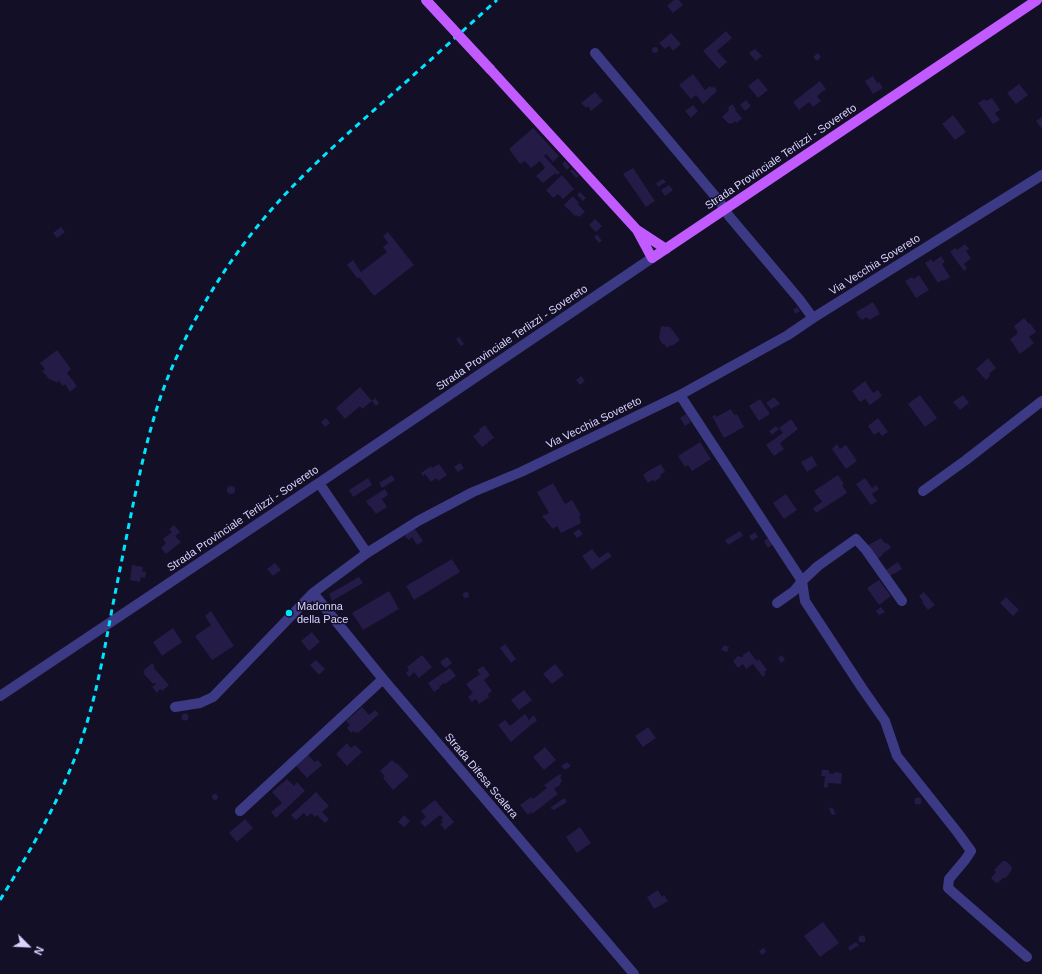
<!DOCTYPE html>
<style>
body{margin:0}
#map{position:relative;width:1042px;height:974px;overflow:hidden;background:#130f26;font-family:Arial,sans-serif}
canvas{display:block}
.north{position:absolute;left:8px;top:926px;width:40px;height:40px;-webkit-text-stroke:3px #130f26;paint-order:stroke;rotate:114deg;font-size:11px;font-weight:700;line-height:16px;text-align:center;color:#d9d4ff}
.north::after{content:'';display:block;margin:auto;width:14px;height:18px;background:#d9d4ff;clip-path:polygon(50% 0,100% 100%,50% 72%,0 100%)}
</style>
<div id="map">
<canvas width="1042" height="974"></canvas>
<div class="north">N</div>
</div>
<script>
const g = document.querySelector('canvas').getContext('2d');
g.lineJoin = 'round';
function fill(path, color) { g.fillStyle = color; g.fill(path, 'evenodd'); }
function strokePath(path, color, width, dash) { g.strokeStyle = color; g.lineWidth = width; g.lineCap = dash ? 'butt' : 'round'; g.setLineDash(dash || []); g.stroke(path); }
function label(font, color, halo, rows, align = 'center') {
  g.font = font + ' Arial,sans-serif'; g.lineWidth = 3; g.setLineDash([]); g.textBaseline = 'middle'; g.strokeStyle = halo; g.fillStyle = color; for (const [text, x, y, turn = 0] of rows) {
    g.save(); g.translate(x, y); g.rotate((+turn || 0) * Math.PI / 180); g.textAlign = isNaN(turn) ? turn : align; if (halo) g.strokeText(text, 0, 0); g.fillText(text, 0, 0); g.restore();
  }
}
fill(new Path2D(`
 M674 0H679L683 5 673 13 667 6Z
 M726 31 732 38 717 51 727 62 719 69 703 51Z
 M671 33 681 44 673 51 669 46 665 49 659 43Z
 M652 50a3 3 0 1 1 6 0a3 3 0 1 1-6 0Z
 M755 49 762 56 756 61 749 53Z
 M818 53 821 57 817 61 813 57Z
 M693 74 705 90 710 86 712 88 714 86 717 91 703 104 696 95 691 99 679 85Z
 M873 76 877 83 879 82 883 88 873 94 865 81Z
 M758 78 768 90 758 98 748 86Z
 M820 81 826 89 817 96 821 101 813 107 809 102 799 110 793 102Z
 M1019 84 1028 95 1016 104 1007 93Z
 M595 92 603 101 591 111 588 106 586 108 581 103Z
 M992 98 1000 110 995 113 1000 120 993 124 978 103 985 99 986 101Z
 M746 100 751 106 745 111 740 105Z
 M732 104 736 109 735 110 742 118 737 123 735 121 732 124 731 123 729 124 722 117 729 110 728 108Z
 M693 105 698 111 691 118 685 111Z
 M953 115 966 132 955 140 942 124Z
 M1042 117V129L1036 121Z
 M533 128 559 156 553 162 546 154 544 156 560 173 557 175 556 173 553 175 543 183 536 176 545 168 540 161 531 168 525 161 520 164 509 149Z
 M565 161 570 167 567 170 562 164Z
 M633 168 655 201 646 207 623 174Z
 M572 169 579 176 576 178 570 171Z
 M562 175 574 189 563 199 558 194 553 198 546 190Z
 M663 179 666 182 658 187 656 183Z
 M669 185 673 190 665 196 661 190Z
 M580 192 586 198 583 201 577 195Z
 M573 196 579 203 578 204 585 212 579 217 576 215 575 216 564 205Z
 M595 219 602 226 596 232 589 225Z
 M61 227 65 232 57 238 53 233Z
 M388 232 414 265 374 296 359 277 358 279 347 265 353 260 361 272 387 252 383 247 388 243 383 236Z
 M597 234 602 241 599 243 594 237Z
 M965 244 969 249 966 251 971 258 964 264 967 268 964 271 950 252 955 248 957 250Z
 M941 256 945 262 942 264 950 277 944 281 942 280 938 283 925 263 931 259 933 262Z
 M919 275 929 290 916 298 905 281 912 277 914 279Z
 M873 302 880 314 869 320 867 317 862 320 861 318 860 319 856 312Z
 M797 307 800 311 796 314 793 310Z
 M1024 318 1029 324 1030 323 1036 332 1029 337 1034 343 1020 354 1010 339 1017 334 1016 333 1018 332 1014 326Z
 M661 326 670 327 680 340 672 346 671 345 667 348 664 344 663 345 659 338Z
 M459 337 464 344 461 346 456 339Z
 M57 350 71 369 67 373 77 386 70 392 65 384 63 386 58 380V383L49 379 42 371 45 369 40 363Z
 M988 358 996 368 989 374 990 376 986 380 976 369Z
 M581 376 585 381 580 385 576 380Z
 M865 381 873 393 878 390 882 396 870 405 865 399 860 402 852 391Z
 M360 387 372 401 375 398 379 403 376 406 372 401 362 409 360 406 345 419 336 408Z
 M920 395 937 418 925 427 908 404Z
 M963 395 969 403 960 410 953 402Z
 M774 397 780 404 771 409 766 403Z
 M760 399 770 414 759 421 749 406Z
 M731 409 734 415 737 414 744 427 724 438 712 416 715 415 716 417Z
 M686 414 691 422 685 426 680 418Z
 M326 418 330 423 325 427 321 422Z
 M878 418 888 432 882 436 879 432 874 435 868 426Z
 M791 419 798 429 780 443 784 449 774 456 766 445 783 433 779 428Z
 M485 425 494 438 488 442V443L482 447 473 436 480 431 479 429Z
 M776 426 779 429 772 435 769 431Z
 M700 442 711 459 692 471 688 465 685 467 678 456Z
 M837 444 840 449 846 445 857 461 846 469 832 449Z
 M812 456 817 465 807 472 801 462Z
 M460 463 464 468 458 472 454 467Z
 M439 464 447 475 438 481 436 478 431 482 425 474 423 476 421 473 431 466 432 468Z
 M661 464 665 472 660 475 661 477 654 482 653 480 648 483 643 475 648 471Z
 M392 475 395 480 382 488 379 483Z
 M838 475 844 484 842 485 847 493 816 513 813 508 822 502 814 491Z
 M368 478 372 485 353 497 349 490Z
 M865 478 872 488 876 485 879 489 872 494 877 501 871 505 856 484Z
 M553 483 565 504 572 500 581 515 579 516 581 523 561 533 557 526 553 529 542 516 549 513 537 492Z
 M227 490a4 4 0 1 1 8 0a4 4 0 1 1-8 0Z
 M385 489 388 495 382 499 387 507 376 514 370 506H369L366 501Z
 M786 494 797 510 784 519 773 503Z
 M174 525 180 532 175 536 181 542 166 554 161 548 166 543 163 539 172 532 169 529Z
 M415 529 423 541 417 545 412 537 409 540 405 537 406 534Z
 M579 529 583 534 577 538 573 533Z
 M740 531 743 536 728 545 725 540Z
 M755 532 758 537 752 541 749 536Z
 M768 538 773 544 768 548 764 541Z
 M881 538 886 544 888 543 891 548 882 554 883 555 877 559 868 545Z
 M592 549 599 558 608 552 612 556 592 570 582 556Z
 M452 559 460 572 414 600 406 586Z
 M898 562 902 569 890 576 886 570Z
 M275 563 281 570 273 576 267 569Z
 M132 565 143 567 142 571 146 572 145 578 141 577 140 582 130 580Z
 M359 577 363 583 332 601 329 594Z
 M879 580 891 596 879 605 867 588Z
 M389 591 399 609 363 630 352 613Z
 M924 592 935 605 928 610 922 602 923 601 919 596Z
 M463 595a3 3 0 1 1 6 0a3 3 0 1 1-6 0Z
 M1006 597 1019 610 1013 616 1000 603Z
 M881 607 885 612 879 615 876 611Z
 M211 611 234 646 212 660 195 636 211 625 205 616Z
 M173 628 182 642 162 656 153 642Z
 M312 632 320 642 309 651 301 641Z
 M505 644 516 659 511 663 500 648Z
 M724 645 729 647 727 652 721 650Z
 M749 651 757 661 759 659 767 670 764 672 766 674 763 677 753 664 746 669 743 664 738 668 733 661 737 657V656L743 657V655Z
 M422 655 432 667 419 678 414 672 409 677 406 673 409 670 407 667Z
 M782 655 785 660 781 663 778 658Z
 M447 657 452 663 446 668 443 666 440 662Z
 M316 660 325 669 319 675 310 665Z
 M152 663 154 665V668L169 685 162 691 160 689 157 693 152 687 156 684 155 683 153 684 143 673 145 672 143 671Z
 M555 664 564 675 552 684 543 674Z
 M483 666 490 675 484 680 492 691 488 694 489 697 479 704 476 699 472 702 468 697 473 693 466 684 480 674 477 670Z
 M450 668 456 676 445 684 444 683 439 687 440 688 434 692 428 683Z
 M524 690 532 700 519 710 511 700Z
 M362 707 369 715 375 710 379 714 358 733 356 732 355 733 353 731 351 733 347 728 350 725 346 721Z
 M181.5 717a3.5 3.5 0 1 1 7 0a3.5 3.5 0 1 1-7 0Z
 M525 714 529 720 534 715 537 721 532 724 511 742 498 725 505 720 510 726Z
 M648 727 656 738 643 747 635 736Z
 M347 743 351 748 355 745 362 752 347 766 336 754Z
 M545 747 556 760 544 770 533 757Z
 M308 755 315 762 318 760 322 765 307 778 296 766Z
 M392 760 396 764 397 763 409 776 393 790 383 778 385 776 380 771Z
 M567 762 571 766 565 770 561 766Z
 M822 770H829V773L834 774V772L842 773 841 784 828 783V787L825 788 824 787 825 776H821Z
 M560 774 562 776 560 777 562 781 560 783 561 784 554 789 558 794 532 814 531 812 528 815 520 805 531 797 533 799 547 788 544 785Z
 M287 779 294 786 297 782 305 791 276 818 271 812 282 803 272 792Z
 M316 792 329 806 322 812 329 819 325 823 317 815 315 817 311 813 307 817 304 813 296 820 291 815Z
 M212 797a3 3 0 1 1 6 0a3 3 0 1 1-6 0Z
 M914.5 801a3.5 3.5 0 1 1 7 0a3.5 3.5 0 1 1-7 0Z
 M564 798 567 802 554 810 550 808Z
 M435 800 454 822 445 830 440 824 443 822 441 820 443 818 440 815 425 827 420 822 426 817 421 811Z
 M832 807 836 814 832 815 829 809Z
 M404 815 410 821 404 827 398 822Z
 M245 819 253 828 237 842 229 833Z
 M580 827 591 843 577 853 566 837Z
 M1003 861H1006L1012 867 1011 871 1005 879 1004 877 999 882 996 883 991 878 996 872 994 870Z
 M658 890 662 897 664 895 668 901 654 909 647 897Z
 M823 922 839 943 820 957 804 936Z
 M858.5 939a3.5 3.5 0 1 1 7 0a3.5 3.5 0 1 1-7 0Z
 M856 942 859 945 850 951 848 947Z
 M764 948 766 952 762 955 759 951Z`), '#241b47');
strokePath(new Path2D(`
 M595 53 720 202 729 216 799 299 813 318
 M680 395 802 581 805 601 862 688 885 721 897 756 958 833 971 851 965 860 949 879 948 888 1027 957
 M319 483 367 553
 M923 491 966 460 1042 401
 M313 593 383 679 634 974
 M777 603 794 591 802 581 818 566 856 539 866 550 902 601
 M0 696 319 483 652 258
 M175 707 200 703 213 697 313 593 367 553 418 521 473 492 521 472 680 395 788 335 813 318 1042 175
 M240 811 383 679`), '#3d3a85', 10);
strokePath(new Path2D(`
 M490 69 637 230 666 249
 M637 230 652 258 1037 0`), '#c25bff', 10);
strokePath(new Path2D(`
 M0 900C34 845 66 790 85 729 98 688 105 646 113 604 120 569 127 534 134 500 143 458 152 417 168 377 193 316 228 260 271 210 305 171 344 137 382 103 421 69 459 34 497 0`), '#00e5ff', 3, [6, 5]);
strokePath(new Path2D(`
 M426 0 490 69`), '#c25bff', 10);
for (const [x, y, r, color] of [
 [289,613,4,"#00e5ff"]
]) { const dot = new Path2D(); dot.arc(x, y, r, 0, 2 * Math.PI); g.fillStyle = color; g.fill(dot); strokePath(dot, '#130f26', 1.5); }
label('11px', '#d9d4ff', '#130f26', [
 ["Strada Provinciale Terlizzi - Sovereto",781,157,-34],
 ["Via Vecchia Sovereto",875,265,-32],
 ["Strada Provinciale Terlizzi - Sovereto",512,338,-34],
 ["Via Vecchia Sovereto",594,423,-26],
 ["Strada Provinciale Terlizzi - Sovereto",243,519,-34],
 ["Strada Difesa Scalera",481,776,50]
]);
label('11px', '#d9d4ff', '#130f26', [
 ["Madonna",297,607],
 ["della Pace",297,620]
], 'left');
</script>
